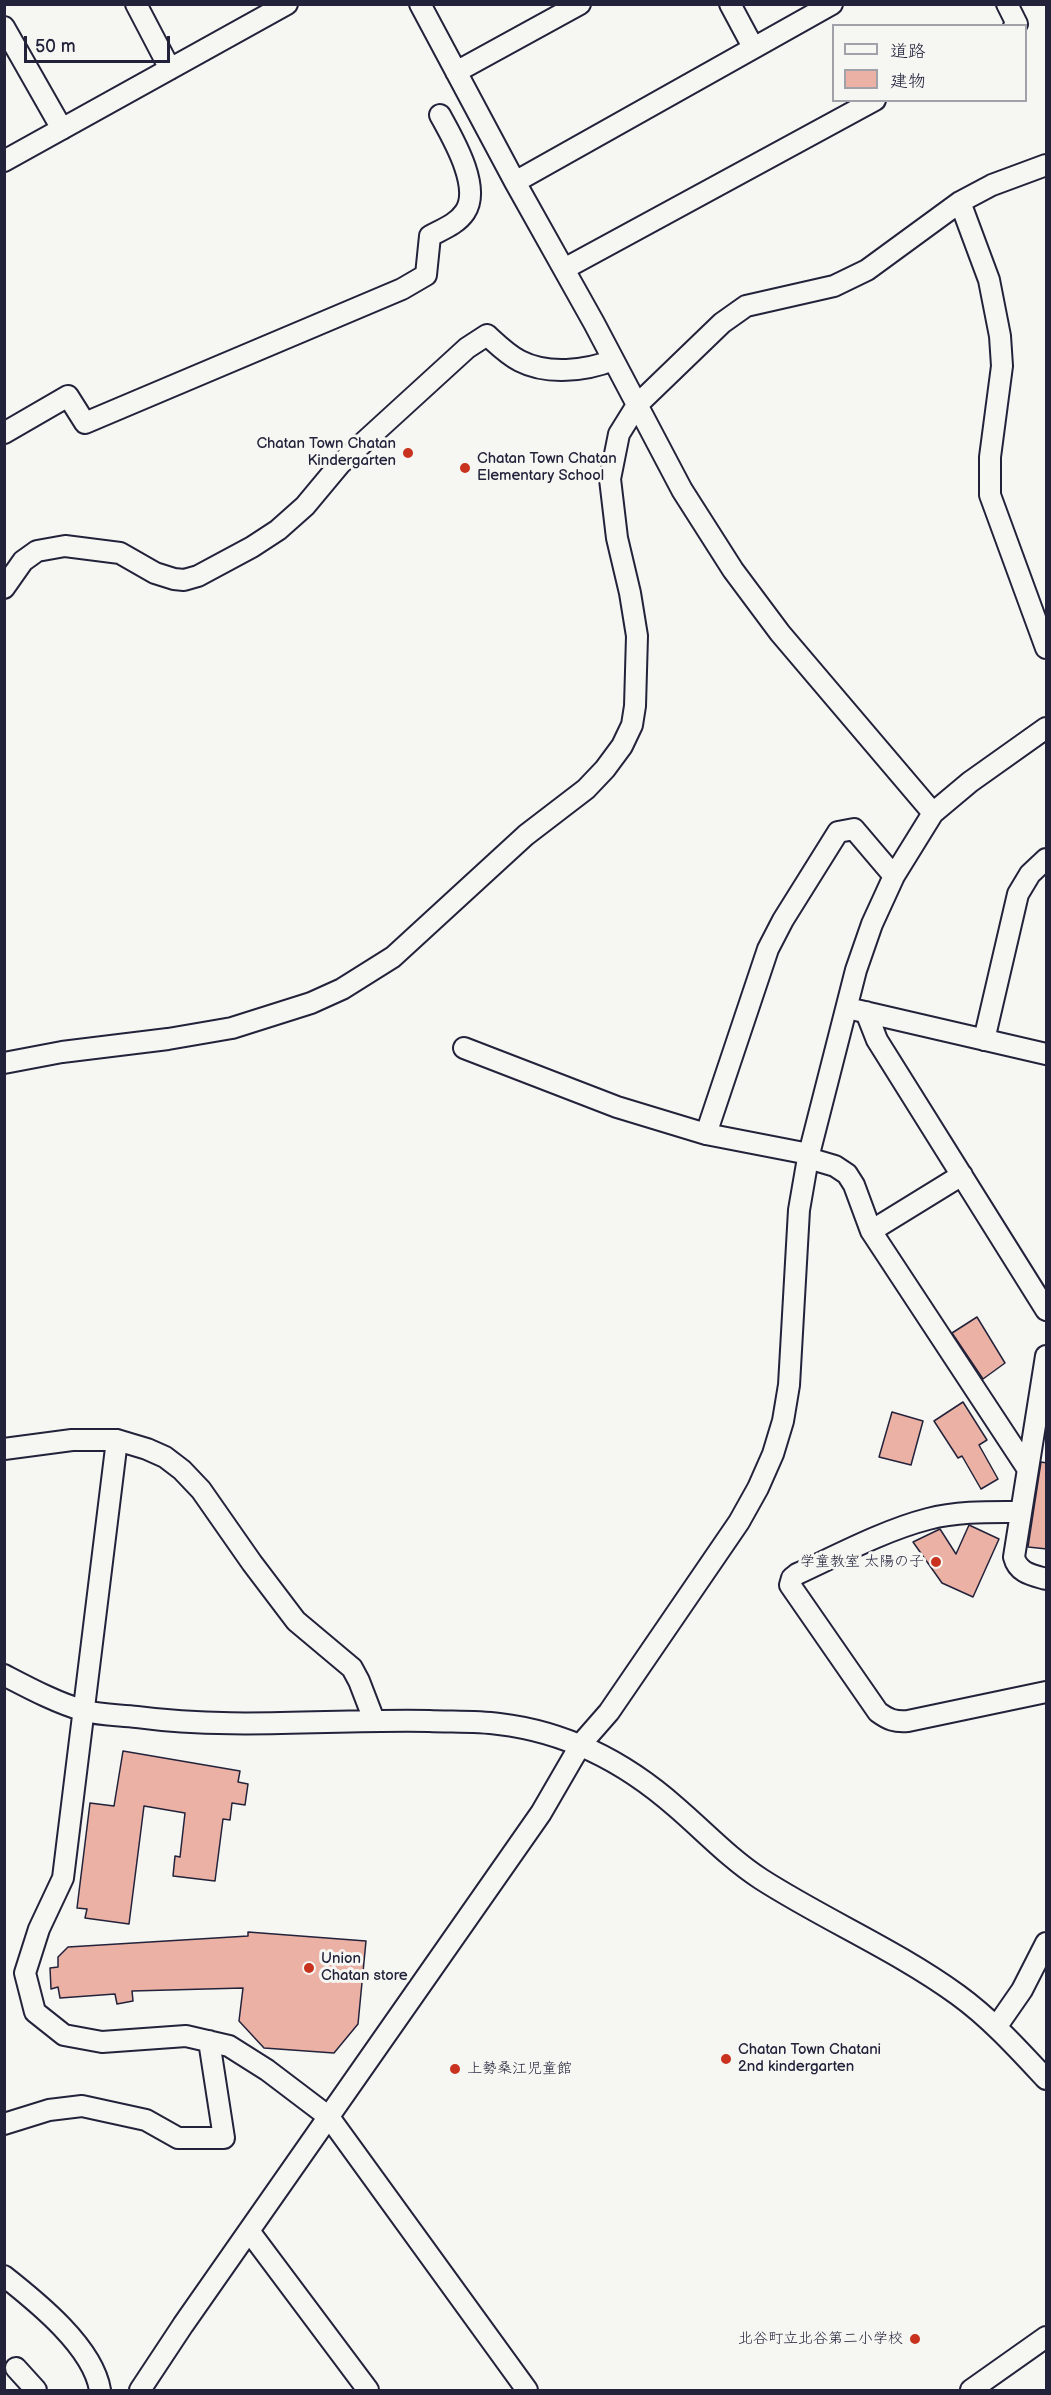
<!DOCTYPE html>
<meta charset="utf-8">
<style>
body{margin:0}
#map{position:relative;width:1051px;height:2395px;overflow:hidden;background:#f6f6f2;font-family:"Balsamiq Sans","Klee One",sans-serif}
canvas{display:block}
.frame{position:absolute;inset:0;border:6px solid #22223b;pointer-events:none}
.legend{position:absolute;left:832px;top:24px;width:195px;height:78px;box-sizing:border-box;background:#f6f6f2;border:2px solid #a1a1a9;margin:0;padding:8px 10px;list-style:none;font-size:18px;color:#22223b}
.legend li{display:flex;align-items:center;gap:12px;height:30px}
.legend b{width:30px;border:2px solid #a1a1a9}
.scale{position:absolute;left:24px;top:36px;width:146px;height:27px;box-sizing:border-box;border:3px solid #22223b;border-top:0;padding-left:8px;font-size:18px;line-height:21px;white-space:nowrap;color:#22223b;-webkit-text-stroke:4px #f6f6f2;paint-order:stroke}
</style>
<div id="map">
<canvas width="1051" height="2395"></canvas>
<div class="frame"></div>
<ul class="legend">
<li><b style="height:8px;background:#f6f6f2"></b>道路</li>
<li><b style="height:16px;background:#eab1a4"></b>建物</li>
</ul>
<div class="scale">50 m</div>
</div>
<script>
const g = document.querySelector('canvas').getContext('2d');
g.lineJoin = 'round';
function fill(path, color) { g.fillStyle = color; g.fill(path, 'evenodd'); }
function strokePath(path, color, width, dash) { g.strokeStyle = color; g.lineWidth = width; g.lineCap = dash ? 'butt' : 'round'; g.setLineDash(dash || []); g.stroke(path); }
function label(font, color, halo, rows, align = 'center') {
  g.font = font + ' "Balsamiq Sans","Klee One",sans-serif'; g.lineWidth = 6; g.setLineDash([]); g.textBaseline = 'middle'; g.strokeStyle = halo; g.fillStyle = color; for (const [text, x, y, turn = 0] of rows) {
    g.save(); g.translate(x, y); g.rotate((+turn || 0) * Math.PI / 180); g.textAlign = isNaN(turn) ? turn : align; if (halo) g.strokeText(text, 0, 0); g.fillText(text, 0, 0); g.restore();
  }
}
const building = new Path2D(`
 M977 1317 1005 1363 983 1379 952 1333Z
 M963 1402 987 1440 979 1445 998 1479 981 1489 962 1456 958 1458 934 1421Z
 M892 1412 923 1421 911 1465 879 1457Z
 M1041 1462 1047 1463V1549L1028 1547Z
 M969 1525 999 1539 973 1597 942 1583 913 1542 940 1529 956 1554Z
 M123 1751 240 1771 238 1782 248 1784 245 1805 232 1803 230 1820 223 1819 215 1881 173 1876 175 1856 180 1857 185 1813 144 1806 129 1924 85 1918 87 1909 77 1908 90 1803 114 1806Z
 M248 1932 366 1941 358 2024 334 2053 264 2048 239 2021 243 1988 132 1991 133 2001 117 2004 115 1994 60 1998 58 1987 51 1989 50 1968 58 1967V1957L68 1947 248 1936Z`);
fill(building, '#eab1a4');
strokePath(building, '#22223b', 1.5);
const minor = new Path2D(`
 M136 4 170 69
 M420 4 515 182 594 323 682 490 733 570 780 633 933 813
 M730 4 753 47
 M1007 4 1017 24 1014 26
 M4 27 62 129
 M456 72 580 4
 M4 161 287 4
 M515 182 832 4
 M960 202 989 280 1000 336 1002 366 990 457V495L1046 648
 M564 269 875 100
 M4 433 68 396 85 423 402 289 426 275 430 236C443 229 457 224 465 212 482 187 452 137 440 115
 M4 588 23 561 37 551 65 546 120 553 155 573 174 579 184 580 198 576 252 547 278 530 305 506 340 464 467 348 487 335C498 345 508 355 520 361 547 375 586 371 613 360
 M856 1010 1046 1054
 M866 1012 877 1040 1046 1310
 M984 1040 1018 894 1030 874 1046 859
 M464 1048 617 1107 706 1134 809 1154
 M4 1063 62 1052 168 1039 232 1028 311 1003 342 989 393 957 526 835 586 789 605 769 622 746 632 725 635 706 637 636 630 593 617 538 610 479 619 434 637 405 722 323 746 306 834 286 867 270 960 202 992 185 1046 165
 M706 1134 768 949 783 920 838 832 854 829 894 876
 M808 1158 835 1166 847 1174 854 1185 871 1231 1027 1468
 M871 1231 962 1175
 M1046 1356 1014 1557C1018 1573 1032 1575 1046 1579
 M117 1440 63 1878 39 1929 25 1973 35 2012 64 2035 102 2042 186 2036 229 2046 267 2070 329 2117 527 2390
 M4 1449 72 1440H117L147 1449 165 1457 182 1470 201 1490 252 1563 296 1621 352 1668 359 1681 374 1720
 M1020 1512C990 1512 958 1511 928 1519 885 1530 838 1555 797 1574L792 1578 790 1585 878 1712C889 1720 895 1722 908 1721L1046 1692
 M4 1675C29 1688 57 1703 85 1711 101 1715 120 1715 137 1717 233 1730 332 1719 429 1721 452 1722 476 1721 499 1724 567 1732 625 1762 676 1807 704 1831 730 1859 761 1879 825 1920 896 1950 958 1995 991 2019 1018 2049 1046 2079
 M997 2026 1022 1990 1046 1943
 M4 2124 49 2110 82 2106 146 2120 178 2138H224L209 2041
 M249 2231 368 2390
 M4 2276C37 2302 93 2347 100 2390
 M16 2368 36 2390
 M140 2390 183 2325 541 1813 581 1744 609 1712 739 1522 758 1488 773 1454 783 1421 789 1385 799 1210 808 1158 856 970 872 924 894 876 933 813 970 782 1046 728
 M971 2390 1046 2337`);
strokePath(minor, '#22223b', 24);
strokePath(minor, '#f6f6f2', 20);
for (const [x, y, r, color] of [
 [408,453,6,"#c8321e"],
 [465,468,6,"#c8321e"],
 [936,1562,6,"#c8321e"],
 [309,1968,6,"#c8321e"],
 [726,2059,6,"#c8321e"],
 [455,2069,6,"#c8321e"],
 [915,2339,6,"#c8321e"]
]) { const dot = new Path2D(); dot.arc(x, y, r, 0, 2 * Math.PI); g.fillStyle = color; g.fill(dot); strokePath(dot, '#f6f6f2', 2); }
label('15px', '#22223b', '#f6f6f2', [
 ["Chatan Town Chatan",396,444,"right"],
 ["Kindergarten",396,461,"right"],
 ["Chatan Town Chatan",477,459],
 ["Elementary School",477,476],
 ["学童教室 太陽の子",924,1562,"right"],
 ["Union",321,1959],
 ["Chatan store",321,1976],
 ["Chatan Town Chatani",738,2050],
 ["2nd kindergarten",738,2067],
 ["上勢桑江児童館",467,2069],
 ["北谷町立北谷第二小学校",903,2339,"right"]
], 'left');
</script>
